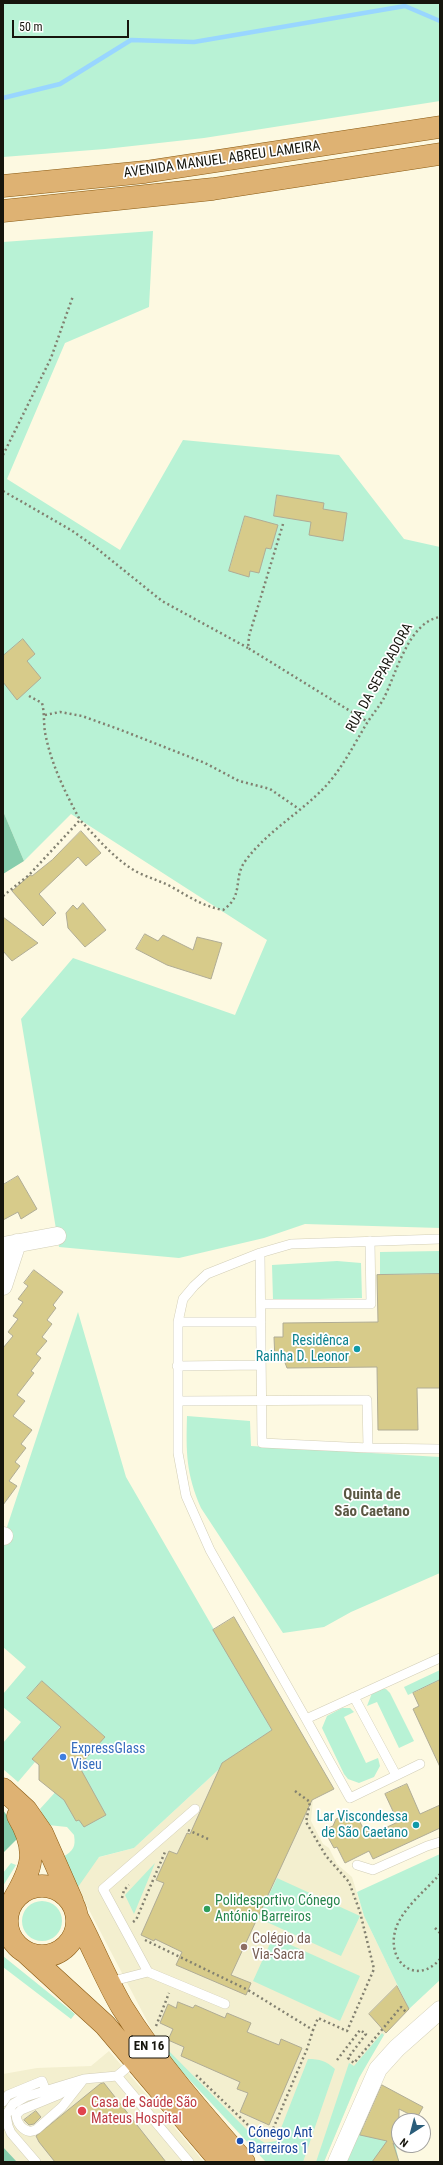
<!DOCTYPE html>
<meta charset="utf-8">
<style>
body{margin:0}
#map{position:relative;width:443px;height:2165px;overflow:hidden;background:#fdf9e1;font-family:"Roboto Condensed",sans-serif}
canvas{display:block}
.frame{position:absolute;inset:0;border:4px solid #16150d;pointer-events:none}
.north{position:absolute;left:391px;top:2113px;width:40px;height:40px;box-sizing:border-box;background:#fff;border:1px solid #a2a19e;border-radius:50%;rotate:216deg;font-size:11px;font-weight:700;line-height:16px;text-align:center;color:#16150d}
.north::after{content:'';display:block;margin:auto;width:14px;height:18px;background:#2a5d7a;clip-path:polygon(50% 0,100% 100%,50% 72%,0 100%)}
.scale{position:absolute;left:12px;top:20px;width:117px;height:18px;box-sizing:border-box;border:2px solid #16150d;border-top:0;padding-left:5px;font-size:12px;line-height:14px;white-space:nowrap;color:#16150d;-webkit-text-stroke:3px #fff;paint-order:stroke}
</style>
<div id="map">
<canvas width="443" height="2165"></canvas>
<div class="frame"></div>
<div class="north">N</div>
<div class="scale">50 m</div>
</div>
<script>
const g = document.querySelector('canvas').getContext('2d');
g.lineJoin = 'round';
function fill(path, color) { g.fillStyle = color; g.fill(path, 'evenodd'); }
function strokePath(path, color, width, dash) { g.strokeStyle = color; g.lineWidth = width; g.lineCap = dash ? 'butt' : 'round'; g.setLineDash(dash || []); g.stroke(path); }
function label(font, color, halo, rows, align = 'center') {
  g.font = font + ' "Roboto Condensed",sans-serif'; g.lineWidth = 3.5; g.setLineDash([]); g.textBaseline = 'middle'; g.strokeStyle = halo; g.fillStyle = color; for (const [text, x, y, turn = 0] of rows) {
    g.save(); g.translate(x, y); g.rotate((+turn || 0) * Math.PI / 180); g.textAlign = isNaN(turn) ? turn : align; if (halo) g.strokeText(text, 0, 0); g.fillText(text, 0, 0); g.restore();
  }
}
fill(new Path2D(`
 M230 1759 313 1799 311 1821 323 1844 329 1848 337 1864 352 1877 364 1916 409 2009 384 2035 370 2056 359 2078 324 2162H266L173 2062 156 2038 66 1866 134 1848Z
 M109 2051 130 2075 204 2162H17L3 2147V2074L37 2068 91 2066Z`), '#f3efcf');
fill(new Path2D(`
 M3 3H440V101L204 138 105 149 3 157Z
 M153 231 149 307 65 343 7 479 120 550 183 440 339 455 404 539 440 547V1228L305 1224 264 1238 179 1258 59 1247 21 1019 73 958 235 1015 267 940 71 814 24 861 3 811V242Z
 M440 1251V1274L380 1275V1252Z
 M337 1261 361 1263 362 1298 273 1300 272 1265Z
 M78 1312 126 1477 272 1730 230 1759 134 1848 99 1857 78 1887 63 1857C73 1851 76 1847 74 1835L67 1827 48 1825 40 1809 105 1737 75 1710 32 1759 35 1762 18 1782 3 1769V1743L21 1722 3 1707V1694L26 1667 3 1647V1539Z
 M187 1416 250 1421 251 1446 440 1457V1573L351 1612 324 1627 283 1633 201 1508C186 1474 186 1452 187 1416Z
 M440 1670V1680L408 1695 404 1687Z
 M381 1689H386L390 1693 414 1741 399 1748 377 1702 367 1706 372 1693Z
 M342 1708H350L354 1712 344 1717 366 1763 378 1758 380 1766 374 1777 359 1783 348 1779 344 1774 322 1728 327 1716Z
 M440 1854V1980L409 2009 364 1916 357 1892Z
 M11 1863 16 1865 3 1886V1873Z
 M155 1863 134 1914 125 1895Z
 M277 1878 360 1916 341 1956 258 1918Z
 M22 1921a20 20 0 1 1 40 0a20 20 0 1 1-40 0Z
 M273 1937 360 1976 340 2021 253 1981Z
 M3 1956 75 2014 71 2019 3 1967Z
 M382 2033 384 2035 359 2078 324 2162H316L349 2063 354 2066Z
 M156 2038 253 2136 265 2143 276 2141 308 2059C320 2059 326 2061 335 2069L303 2162H266L173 2062Z
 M362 2127 395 2143 399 2162H343Z`), '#b8f2d5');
fill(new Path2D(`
 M3 811 24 861 3 874Z
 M3 1810 21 1835 3 1853Z
 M3 2147 17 2162H3Z`), '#87cdac');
strokePath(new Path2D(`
 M3 98 60 84 131 40 194 42 405 6 440 21`), '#99d6ff', 4.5);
const building = new Path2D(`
 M277 495 324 503 323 509 347 513 343 541 309 535 311 522 274 516Z
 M245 516 278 525 271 549 266 548 259 573 250 571 249 577 229 571Z
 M23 639 35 654 27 661 41 678 17 700 3 682V656Z
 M81 831 101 853 86 866 78 857 39 894 56 913 43 926 12 891 30 875 32 876 52 860Z
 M83 903 106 930 85 947 68 928 66 913 73 905 77 909Z
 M3 917 38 943 12 961 3 951Z
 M145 934 158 941 163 935 193 950 197 937 222 943 211 979 167 965 136 949Z
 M18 1176 37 1209 21 1219 18 1212 3 1220V1185Z
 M34 1270 63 1292 53 1305 56 1308 47 1320 52 1324 42 1337 47 1341 36 1354 41 1358 31 1371 34 1373 17 1395 25 1401 13 1416 32 1430 21 1444 26 1448 15 1462 20 1466 9 1481 17 1486 3 1505V1348L13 1336 8 1332 18 1319 13 1316 23 1302 18 1299 28 1286 24 1283Z
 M440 1274V1388H417L418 1430H378L377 1367 287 1368 284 1360 275 1361 274 1337H283V1323L378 1322 377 1275Z
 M234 1617 334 1789 312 1800 231 1975 251 1983 246 1995 176 1965 182 1952 155 1939 154 1941 141 1935 164 1883 156 1880 169 1851 177 1854 187 1833 190 1834 222 1763 272 1730 213 1630Z
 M440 1680V1767L413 1709 419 1706 413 1693Z
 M42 1681 105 1737 79 1766 106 1815 84 1827 79 1820 76 1821 64 1800 39 1780V1765L32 1759 61 1727 27 1698Z
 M407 1784 420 1814 440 1805V1828L373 1859 369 1851 345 1863 337 1847 334 1848 324 1830 333 1826 336 1819 341 1817 350 1820 357 1816 365 1832 370 1830 372 1834 398 1822 385 1794Z
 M397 1986 409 2009 386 2033 369 2014Z
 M178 2002 193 2008 195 2005 225 2018 227 2013 251 2023 247 2032 279 2045 281 2039 302 2048 269 2125 240 2112 248 2093 237 2089 240 2082 181 2056 184 2047 168 2040 173 2029 160 2023 168 2004 176 2008Z
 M104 2083 166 2162H55L39 2142 36 2136 100 2084Z
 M382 2085 423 2107 417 2118 399 2109V2144L393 2143 399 2162H372L387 2141 360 2135Z
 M36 2111 41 2117 34 2124 29 2125 24 2120Z`);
fill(building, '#d7cb8a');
strokePath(building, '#b0ac95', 1);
const lane = new Path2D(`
 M440 1239 291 1244 260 1253 207 1274 194 1286 183 1299 178 1322V1453L186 1496 210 1550 306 1719 440 1658
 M260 1253 262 1443 368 1448 438 1449
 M261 1304H371L370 1241
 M178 1322H261
 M177 1366 261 1365
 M178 1401 367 1400 368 1448
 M354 1697 396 1775
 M306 1719 350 1798 420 1764
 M357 1865 373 1870 427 1846 440 1842
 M148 1972 225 2004
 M109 1982 148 1972 103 1889 195 1809
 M117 2076 189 2162
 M84 2079 62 2107 37 2129C27 2136 17 2125 16 2115L21 2110 60 2094Z
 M3 2102 8 2095 42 2081 46 2091
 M36 2162 11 2133 8 2126 6 2115 13 2104 25 2097 84 2079 117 2076 136 2060`);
const street = new Path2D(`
 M3 1246 57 1236
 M3 1286 17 1243
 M3 1536H4
 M337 2162 378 2069 397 2048 440 2010`);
const primary = new Path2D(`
 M3 186 145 172 440 127
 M3 211 213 189 440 154
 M3 1789 26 1810 42 1833 72 1901
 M7 1921a35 35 0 1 1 70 0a35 35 0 1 1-70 0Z
 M14 1899C33 1867 38 1850 18 1816
 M77 1917C93 1947 105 1978 122 2007 157 2063 200 2112 244 2162
 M23 1950 105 2025 221 2162`);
strokePath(lane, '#d2ceb7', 10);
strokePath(street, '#d2ceb7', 19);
strokePath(primary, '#8a5a12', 23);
strokePath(new Path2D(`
 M3 455 51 358 73 296
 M3 491 71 530 95 547 162 601 248 648
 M283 524 249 636 248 648 368 722
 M29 696 42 703C45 714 43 726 46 737 52 766 66 794 80 820
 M45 715 60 712 82 716 121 730 205 763 239 781 270 789 299 809
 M3 896 29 875 80 820C98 839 116 861 139 873 150 878 160 881 170 886 188 896 202 906 223 910 245 895 232 878 246 860 267 832 297 815 322 790 341 771 353 746 367 723 372 715 378 708 383 700 396 675 408 622 440 617
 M295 1791 310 1802 306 1822 326 1856 349 1882 360 1912 374 1969 347 2031 318 2018 313 2030
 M188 1830 208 1839
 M440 1874C426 1890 403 1908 396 1928 385 1961 416 1987 440 1959
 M122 1898 124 1890 129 1885
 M133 1922 136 1920 165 1852
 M435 1928 440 1933
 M145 1940 248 1990 313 2030 307 2049 270 2136 249 2126 195 2074
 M156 2026 169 1993
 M337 2060 360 2030 366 2034 348 2058 354 2063 401 2007 406 2012`), '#828070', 2.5, [2, 3]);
strokePath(lane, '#fff', 9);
strokePath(street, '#fff', 18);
strokePath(primary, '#deb273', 22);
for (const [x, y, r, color] of [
 [357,1349,4,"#0f9aa8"],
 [63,1757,4,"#3f7fe0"],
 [416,1825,4,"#0f9aa8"],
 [207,1909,4,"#2e9e5b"],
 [244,1947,4,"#8d6e63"],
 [82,2111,5,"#e0444e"],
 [240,2141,4,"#1a4fb4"]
]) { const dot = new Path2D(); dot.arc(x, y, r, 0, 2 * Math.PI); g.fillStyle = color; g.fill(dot); strokePath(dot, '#fff', 1.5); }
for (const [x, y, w] of [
 [149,2047,40]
]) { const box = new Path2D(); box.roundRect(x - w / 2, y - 11, w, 22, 3); g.fillStyle = '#fff'; g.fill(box); strokePath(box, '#16150d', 1); }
label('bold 13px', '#16150d', null, [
 ["EN 16",149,2047]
]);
label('14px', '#16150d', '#fff', [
 ["AVENIDA MANUEL ABREU LAMEIRA",222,160,-8],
 ["RUA DA SEPARADORA",380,678,-61]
]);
label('14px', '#0d838f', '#fff', [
 ["Residênca",349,1341],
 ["Rainha D. Leonor",349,1357],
 ["Lar Viscondessa",408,1817],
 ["de São Caetano",408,1833]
], 'right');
label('14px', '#366cbe', '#fff', [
 ["ExpressGlass",71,1749],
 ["Viseu",71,1765]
], 'left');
label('14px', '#27864d', '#fff', [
 ["Polidesportivo Cónego",215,1901],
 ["António Barreiros",215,1917]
], 'left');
label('14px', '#785e54', '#fff', [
 ["Colégio da",252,1939],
 ["Via-Sacra",252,1955]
], 'left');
label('14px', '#be3a42', '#fff', [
 ["Casa de Saúde São",91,2103],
 ["Mateus Hospital",91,2119]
], 'left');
label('14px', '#164399', '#fff', [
 ["Cónego Ant",248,2133],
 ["Barreiros 1",248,2149]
], 'left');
label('bold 15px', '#5a5642', '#fff', [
 ["Quinta de",372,1495],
 ["São Caetano",372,1512]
]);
</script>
